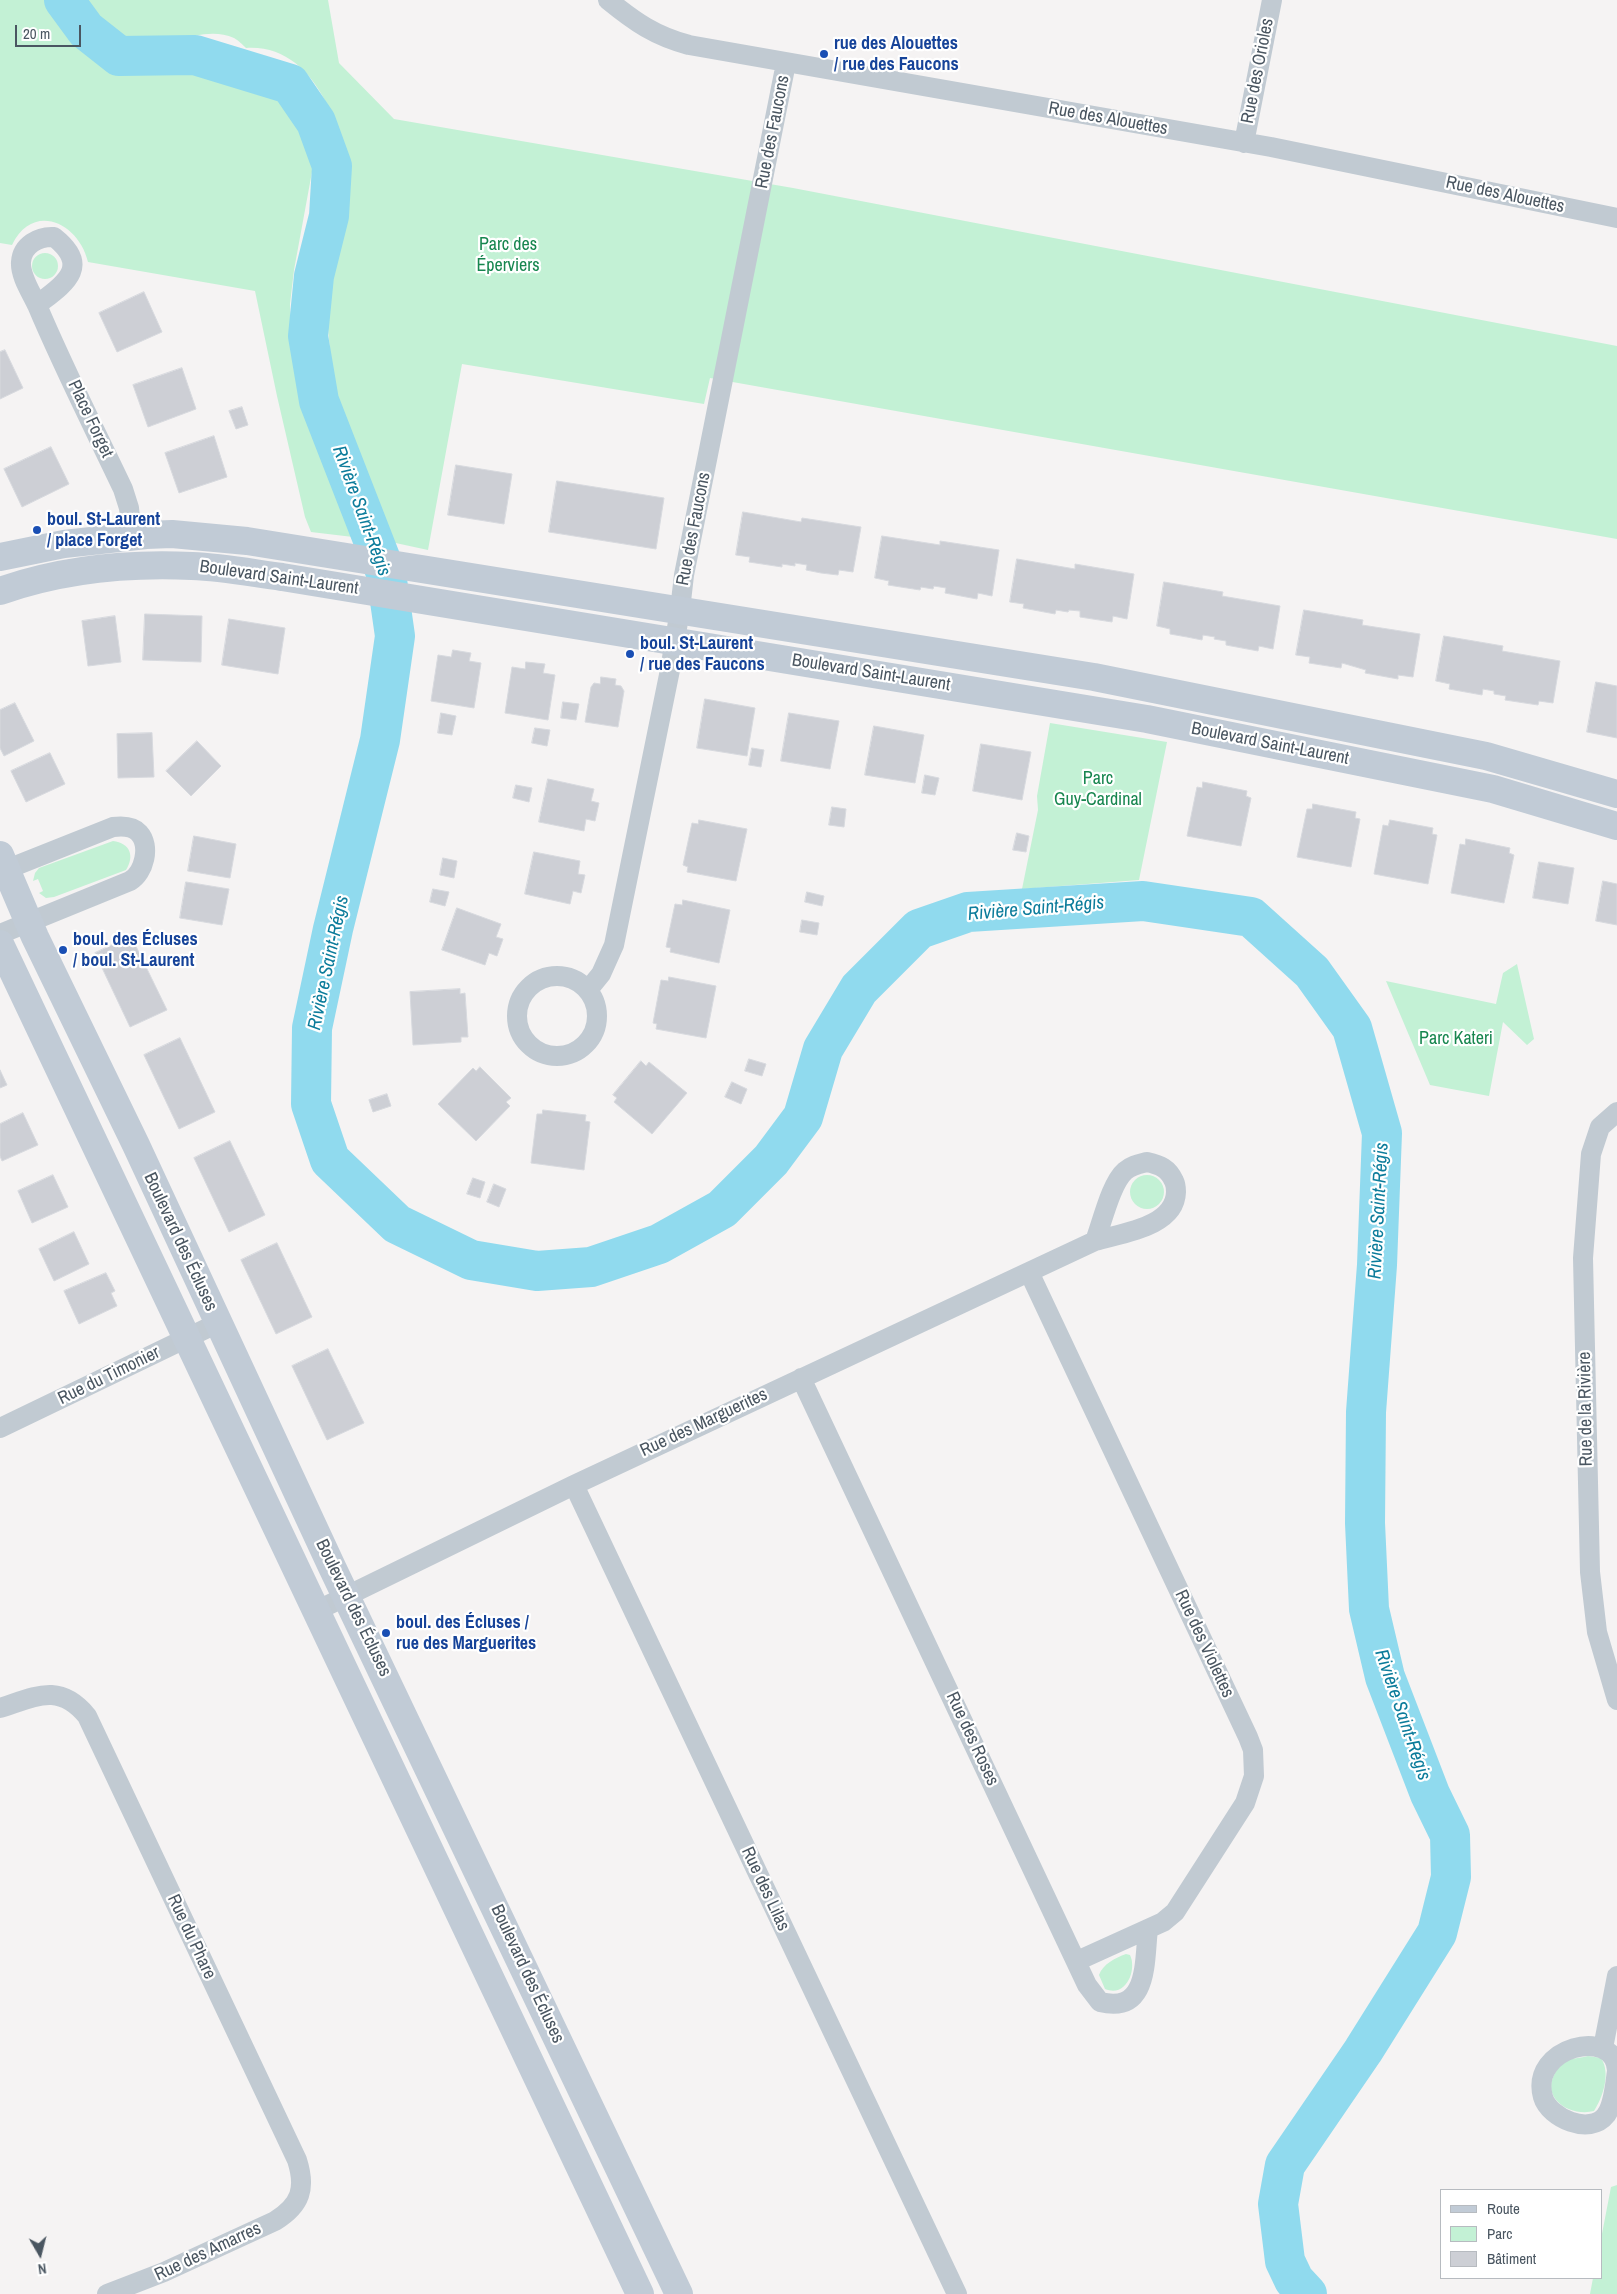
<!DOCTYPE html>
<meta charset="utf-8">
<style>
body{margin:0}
#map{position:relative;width:1617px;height:2294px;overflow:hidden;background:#f5f3f3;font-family:"Archivo Narrow",sans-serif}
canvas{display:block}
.legend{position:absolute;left:1440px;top:2189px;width:162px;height:90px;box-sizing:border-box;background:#fff;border:1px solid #b7bbc0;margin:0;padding:6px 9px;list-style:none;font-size:15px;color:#4a5661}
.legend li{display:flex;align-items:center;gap:10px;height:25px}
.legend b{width:25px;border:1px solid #b7bbc0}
.north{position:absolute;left:15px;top:2229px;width:50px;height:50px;-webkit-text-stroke:4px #fff;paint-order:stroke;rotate:172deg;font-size:14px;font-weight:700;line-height:20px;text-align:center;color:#4a5661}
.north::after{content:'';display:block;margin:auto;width:18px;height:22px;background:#4a5661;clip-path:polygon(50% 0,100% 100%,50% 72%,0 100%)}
.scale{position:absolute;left:15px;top:25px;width:66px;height:22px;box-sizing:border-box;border:2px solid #4a5661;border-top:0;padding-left:6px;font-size:15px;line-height:18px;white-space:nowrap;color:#4a5661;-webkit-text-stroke:4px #fff;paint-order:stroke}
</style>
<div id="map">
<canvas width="1617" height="2294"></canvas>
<ul class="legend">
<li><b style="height:6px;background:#c1cbd6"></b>Route</li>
<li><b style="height:14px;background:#c3f1d5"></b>Parc</li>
<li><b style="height:14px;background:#cdcfd5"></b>Bâtiment</li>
</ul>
<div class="north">N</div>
<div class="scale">20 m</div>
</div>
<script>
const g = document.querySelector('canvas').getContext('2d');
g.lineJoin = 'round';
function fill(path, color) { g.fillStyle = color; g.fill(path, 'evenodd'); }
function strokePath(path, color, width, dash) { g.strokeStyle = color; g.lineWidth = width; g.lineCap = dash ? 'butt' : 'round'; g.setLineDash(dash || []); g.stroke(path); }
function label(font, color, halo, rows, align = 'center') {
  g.font = font + ' "Archivo Narrow",sans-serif'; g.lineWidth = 4.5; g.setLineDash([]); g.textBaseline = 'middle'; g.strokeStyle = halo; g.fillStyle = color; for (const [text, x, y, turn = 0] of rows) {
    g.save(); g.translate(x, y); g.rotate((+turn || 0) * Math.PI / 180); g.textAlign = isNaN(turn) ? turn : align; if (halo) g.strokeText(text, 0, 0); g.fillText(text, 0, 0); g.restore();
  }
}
fill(new Path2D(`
 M0 0H47L53 14 97 58 140 72 207 74 247 83 278 99 305 131 314 161 294 270 290 304 291 345 301 398 353 537 311 532 305 517 277 396 255 291 88 262C79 223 33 201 12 245L0 243Z
 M77 0H328L339 63 394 119 793 188 1617 346V539L710 378 704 404 462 364 428 550 391 542C381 519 367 496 359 473 344 430 333 385 329 340 326 311 327 277 333 249 337 232 345 214 346 197 349 139 318 43 246 48 243 45 238 40 234 38 200 23 160 54 124 45 108 41 86 13 77 0Z
 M32 266a13 13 0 1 1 26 0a13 13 0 1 1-26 0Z
 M1050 723 1167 742 1139 880 1022 889 1038 810 1037 796Z
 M113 841C130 843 135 856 126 870L54 897 46 898 39 893 43 891 38 879 33 881 35 873 39 868Z
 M1517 964 1534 1039 1527 1045 1503 1022 1489 1096 1430 1085 1386 981 1496 1004 1503 973Z
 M1130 1192a17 17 0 1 1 34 0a17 17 0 1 1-34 0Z
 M1126 1954 1130 1955C1137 1969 1127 1998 1105 1989L1099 1975C1103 1964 1115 1958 1126 1954Z
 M1588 2056 1601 2058C1611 2073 1603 2097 1594 2111 1571 2117 1540 2099 1555 2073 1557 2069 1560 2063 1565 2061 1571 2058 1581 2058 1588 2056Z
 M1617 2185V2294H1590L1593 2278H1601V2239L1611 2187Z`), '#c3f1d5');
strokePath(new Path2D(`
 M64 0 86 30 119 56 195 55 290 84 316 122 332 166 329 216 314 276 308 336 319 401 386 573 395 636 380 740 333 929 312 1028 311 1104 330 1160 397 1224 471 1260 537 1271 591 1267 659 1244 722 1209 771 1160 803 1117 823 1049 859 989 919 929 968 912 1143 901 1251 917 1312 972 1352 1028 1382 1133 1377 1265 1366 1412 1365 1523 1369 1609 1385 1677 1430 1794 1450 1835 1451 1877 1437 1933 1363 2051 1285 2165 1278 2204 1285 2261 1294 2280 1307 2294`), '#90daee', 40);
const building = new Path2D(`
 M144 292 162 332 117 352 99 313Z
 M5 350 23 388 0 399V352Z
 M182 368 196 409 148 427 133 385Z
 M242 407 248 425 236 429 229 411Z
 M214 436 227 477 179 493 165 453Z
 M51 447 69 484 22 507 4 469Z
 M456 465 512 474 504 524 448 515Z
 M557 481 664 498 656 549 549 532Z
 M743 512 801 522 802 518 861 527 853 572 839 570 838 575 821 573 806 570 807 565 795 563V566L782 564V567L749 562 750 557 736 555Z
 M882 536 940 545V541L999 550 992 596 978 593 977 599 945 593 946 588 934 586 933 589 921 587 920 590 888 585 889 581 875 578Z
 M1017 559 1075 569V564L1134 574 1127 619 1113 616 1112 622 1080 617V611L1069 610 1068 612 1056 610 1055 614 1023 608 1024 604 1010 602Z
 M1164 582 1223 592 1222 596 1280 606 1273 649 1259 646 1258 651 1226 645V641L1214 639 1215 637 1203 635 1202 640 1187 637 1170 634V629L1157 626Z
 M1304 610 1363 620 1362 625 1420 634 1413 677 1398 675V679L1365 673 1366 670 1342 663 1341 668 1309 663 1310 657 1296 655Z
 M145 614 202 616 201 662 143 660Z
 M115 616 121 662 88 666 82 621Z
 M229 619 285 628 278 674 222 665Z
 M1444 636 1503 646 1502 651 1560 661 1553 703 1539 701 1538 705 1505 700 1506 696 1494 694V691L1483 689 1482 695 1449 689 1450 684 1436 681Z
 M453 650 471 653 469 661 481 663 474 708 431 701 438 655 451 657Z
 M526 662 545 664 543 673 555 675 548 720 505 713 512 667 525 669Z
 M601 677 616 679 615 685 621 686 624 691 618 727 585 722 591 687 594 683 600 684Z
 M1596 682 1617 686V738L1587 732Z
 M705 699 755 708 747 756 697 748Z
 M563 702 579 704 576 720 561 718Z
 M15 703 34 741 4 756 0 748V710Z
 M441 713 456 716 452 735 438 733Z
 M789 713 839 721 830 769 781 761Z
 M874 726 924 735 915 783 865 775Z
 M535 728 550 730 547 746 532 743Z
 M152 733 154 777 118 778 117 734Z
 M197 741 221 766 191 796 166 771Z
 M981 744 1031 752 1022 800 973 791Z
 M752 748 764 750 761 767 749 765Z
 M50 753 65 784 26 802 11 771Z
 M925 775 939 778 935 795 922 793Z
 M548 779 594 789 591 801 599 803 595 821 586 819 584 831 539 822Z
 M1203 782 1247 791 1246 796 1251 798 1241 846 1187 836 1197 787 1202 788Z
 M516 785 532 788 529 802 513 798Z
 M1313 804 1356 812 1355 818 1360 819 1351 867 1297 857 1307 809H1312Z
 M832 807 846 809 844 827 829 825Z
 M699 820 747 829 736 881 687 872 688 867 683 865 692 823 698 824Z
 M1390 820 1433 828 1432 834 1437 835 1428 884 1374 874 1383 825 1388 826Z
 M1017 833 1029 836 1026 852 1013 850Z
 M194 836 236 844 230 878 188 871Z
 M1466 839 1510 848 1509 853 1514 855 1504 903 1451 893 1460 844 1465 845Z
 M534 852 580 861 578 874 585 875 581 893 573 891 570 904 525 894Z
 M443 858 457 861 454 878 440 875Z
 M1539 862 1574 868 1568 904 1533 898Z
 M1603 881 1617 884V925L1596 921Z
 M186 882 229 889 222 925 180 918Z
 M433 889 449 892 445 906 430 902Z
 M807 892 824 896 822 906 805 902Z
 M683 900 730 910 719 963 670 952 671 948 666 947 675 904 682 905Z
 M457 908 501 924 496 937 503 939 497 956 489 953 485 965 442 950Z
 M802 920 819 923 817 935 800 932Z
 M131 936 167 1010 130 1027 95 953Z
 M669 977 716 986 706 1038 656 1029 657 1024 653 1023 661 980 668 981Z
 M460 989V994L465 993 468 1037H461V1042L413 1045 410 992Z
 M180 1038 215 1112 179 1129 144 1055Z
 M749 1059 766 1064 762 1076 745 1071Z
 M641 1061 646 1066 649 1062 687 1093 652 1134 614 1102 617 1098 613 1095Z
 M480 1067 511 1098 506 1102 510 1106 476 1141 438 1104 473 1068 476 1071Z
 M0 1070 7 1085 0 1088Z
 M732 1082 747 1089 741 1104 725 1097Z
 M387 1094 391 1106 373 1112 369 1100Z
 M543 1110 586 1115 585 1121 590 1122 584 1170 531 1163 537 1114H542Z
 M23 1113 38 1145 2 1161 0 1156V1124Z
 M230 1141 265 1215 229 1232 194 1158Z
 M53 1175 68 1207 32 1223 18 1191Z
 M473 1178 485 1182 480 1198 467 1194Z
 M494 1184 506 1189 499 1207 487 1202Z
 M74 1232 89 1264 54 1281 39 1249Z
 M277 1243 312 1317 276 1334 241 1260Z
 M106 1273 115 1291 111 1293 117 1306 79 1324 64 1291Z
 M328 1349 364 1423 327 1440 292 1366Z`);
fill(building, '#cdcfd5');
strokePath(building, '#d7d9de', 1);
strokePath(new Path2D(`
 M608 0C635 22 655 36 689 45L1271 147 1617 218
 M1244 143 1272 0
 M37 305C64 284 92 267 54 237 39 236 22 245 21 262 20 276 31 292 37 305 63 367 94 428 123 489L129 508 132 537
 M0 872 113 827C121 826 133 826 139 833 151 846 144 873 130 881L0 934
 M517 1016a40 40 0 1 1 80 0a40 40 0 1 1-80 0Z
 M588 990 601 974 614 945 670 670 680 610 684 575 786 63
 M1617 1112 1600 1127 1591 1154 1583 1258 1590 1572 1597 1632 1617 1700
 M1147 1162C1160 1165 1168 1168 1174 1181 1176 1185 1176 1187 1176 1192 1175 1227 1122 1233 1095 1241 1102 1223 1111 1183 1125 1171 1132 1165 1139 1164 1147 1162Z
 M1029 1272 1248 1737 1253 1750 1254 1776 1245 1803 1175 1912 1163 1922 1077 1961
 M801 1378 1087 1985 1100 2002C1149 2014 1144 1962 1148 1929
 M0 1428 218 1323
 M574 1485 957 2294
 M316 1611 574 1485 1095 1241
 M0 1708C35 1697 59 1682 87 1716L297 2160C306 2188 301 2205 275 2221L164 2272 107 2294
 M1603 2048 1617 1976
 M1617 2070C1614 2026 1529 2047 1543 2097 1549 2118 1590 2136 1606 2115 1614 2104 1615 2084 1617 2071`), '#c1cad2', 20);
strokePath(new Path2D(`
 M0 557 64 544 146 535 172 534 247 541 1094 677 1486 756 1617 794
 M0 591C60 570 128 563 192 566 222 567 252 573 282 577L1147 719 1493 789 1617 826
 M0 855 35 937 136 1145 332 1567 679 2294
 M0 944 640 2294`), '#c1cbd6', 28);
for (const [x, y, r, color] of [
 [824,54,5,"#1a4fb4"],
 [37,530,5,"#1a4fb4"],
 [630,654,5,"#1a4fb4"],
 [63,950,5,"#1a4fb4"],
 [386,1633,5,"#1a4fb4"]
]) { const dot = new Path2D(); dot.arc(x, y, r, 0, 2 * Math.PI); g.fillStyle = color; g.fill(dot); strokePath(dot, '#fff', 2); }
label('bold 18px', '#164399', '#fff', [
 ["rue des Alouettes",834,44],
 ["/ rue des Faucons",834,65],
 ["boul. St-Laurent",47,520],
 ["/ place Forget",47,541],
 ["boul. St-Laurent",640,644],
 ["/ rue des Faucons",640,665],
 ["boul. des Écluses",73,940],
 ["/ boul. St-Laurent",73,961],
 ["boul. des Écluses /",396,1623],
 ["rue des Marguerites",396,1644]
], 'left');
label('18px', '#4a5661', '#fff', [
 ["Rue des Orioles",1258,71,-79],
 ["Rue des Alouettes",1108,119,10],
 ["Rue des Faucons",773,132,-79],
 ["Rue des Alouettes",1505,195,12],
 ["Place Forget",90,419,65],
 ["Rue des Faucons",694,529,-79],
 ["Boulevard Saint-Laurent",279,578,8],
 ["Boulevard Saint-Laurent",871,673,9],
 ["Boulevard Saint-Laurent",1270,744,11],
 ["Boulevard des Écluses",180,1242,65],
 ["Rue du Timonier",109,1376,-26],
 ["Rue de la Rivière",1586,1409,-91],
 ["Rue des Marguerites",704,1423,-25],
 ["Boulevard des Écluses",353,1608,64],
 ["Rue des Violettes",1204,1644,65],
 ["Rue des Roses",972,1739,65],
 ["Rue des Lilas",765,1889,65],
 ["Rue du Phare",191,1937,65],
 ["Boulevard des Écluses",527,1974,65],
 ["Rue des Amarres",208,2252,-25]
]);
label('18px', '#17864f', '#fff', [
 ["Parc des",508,245],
 ["Éperviers",508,266],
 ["Parc",1098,779],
 ["Guy-Cardinal",1098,800],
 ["Parc Kateri",1456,1039]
]);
label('italic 19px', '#0c7c9b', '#fff', [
 ["Rivière Saint-Régis",361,511,70],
 ["Rivière Saint-Régis",1036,909,-5],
 ["Rivière Saint-Régis",329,963,-78],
 ["Rivière Saint-Régis",1379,1211,-87],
 ["Rivière Saint-Régis",1402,1715,71]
]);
</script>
